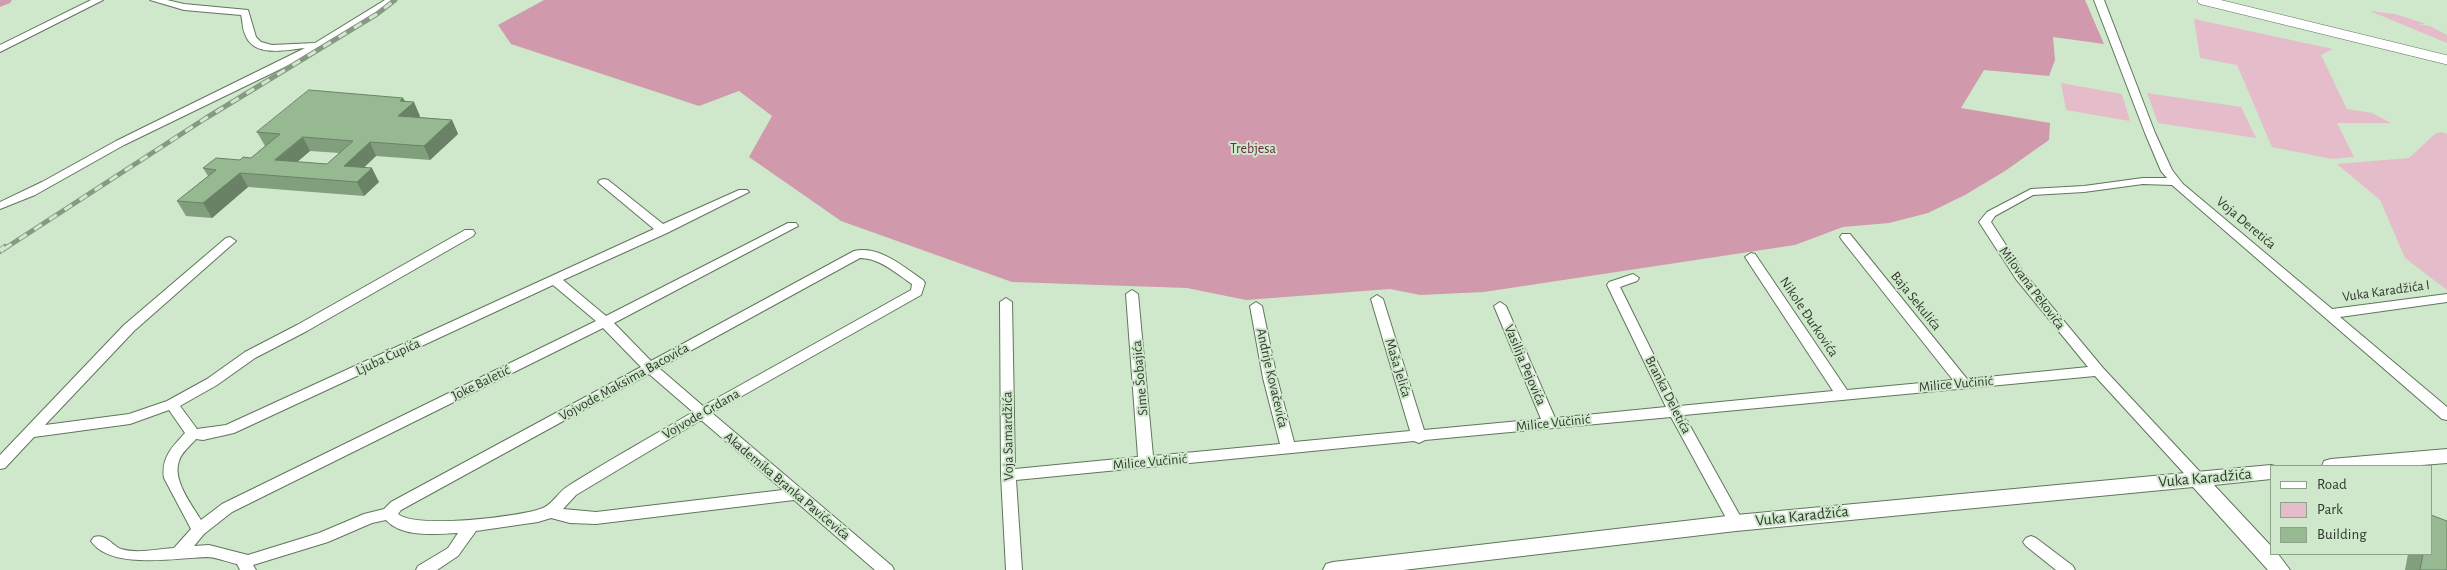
<!DOCTYPE html>
<meta charset="utf-8">
<style>
body{margin:0}
#map{position:relative;width:2447px;height:570px;overflow:hidden;background:#cfe8cb;font-family:"Alegreya Sans",sans-serif}
canvas{display:block}
.legend{position:absolute;left:2270px;top:465px;width:162px;height:90px;box-sizing:border-box;background:#cfe8cb;border:1px solid #8fa28c;margin:0;padding:6px 9px;list-style:none;font-size:15px;color:#30392e}
.legend li{display:flex;align-items:center;gap:10px;height:25px}
.legend b{width:25px;border:1px solid #8fa28c}
</style>
<div id="map">
<canvas width="2447" height="570"></canvas>
<ul class="legend">
<li><b style="height:6px;background:#fff"></b>Road</li>
<li><b style="height:14px;background:#e5bcc9"></b>Park</li>
<li><b style="height:14px;background:#96b991"></b>Building</li>
</ul>
</div>
<script>
const g = document.querySelector('canvas').getContext('2d');
g.lineJoin = 'round';
function fill(path, color) { g.fillStyle = color; g.fill(path, 'evenodd'); }
function strokePath(path, color, width, dash) { g.strokeStyle = color; g.lineWidth = width; g.lineCap = dash ? 'butt' : 'round'; g.setLineDash(dash || []); g.stroke(path); }
function label(font, color, halo, rows, align = 'center') {
  g.font = font + ' "Alegreya Sans",sans-serif'; g.lineWidth = 4; g.setLineDash([]); g.textBaseline = 'middle'; g.strokeStyle = halo; g.fillStyle = color; for (const [text, x, y, turn = 0] of rows) {
    g.save(); g.translate(x, y); g.rotate((+turn || 0) * Math.PI / 180); g.textAlign = isNaN(turn) ? turn : align; if (halo) g.strokeText(text, 0, 0); g.fillText(text, 0, 0); g.restore();
  }
}
fill(new Path2D(`
 M2370 11 2395 14 2426 24H2417L2430 26 2447 35V43Z
 M2194 19 2333 49 2321 55 2347 109 2372 113 2391 123H2337L2354 157 2332 159 2272 147 2237 65 2200 58Z
 M2061 83 2122 94 2130 121 2066 110Z
 M2147 93 2241 107 2256 138 2158 123Z
 M2441 132 2447 134V290L2405 258 2380 200 2337 164 2409 158 2435 134Z`), '#e5bcc9');
fill(new Path2D(`
 M544 0H2085L2104 44 2053 37 2055 60 2049 76 1984 70 1961 108 2050 123 2049 140 2005 171 1965 195 1928 213 1889 223 1843 227 1795 245 1484 292 1420 295 1390 289 1246 300 1187 288 1012 282 841 221 749 157 772 116 739 91 699 106 511 44 498 25Z`), '#d09aac');
fill(new Path2D(`
 M0 0H12L10 3 0 7Z`), '#d19cae');
const pedestrian = new Path2D(`
 M2202 0 2447 60`);
const minor = new Path2D(`
 M91 0H103L0 52V45Z
 M150 0H167L184 4 248 10 256 37 261 42 272 45 315 43 385 0H396L363 23 297 61 124 145 35 195 0 209V202L42 182 116 141 305 48C286 50 253 58 245 34 242 28 243 21 241 15L184 10Z
 M2094 0H2104L2155 133 2172 170 2183 184 2332 309 2447 294V302L2340 317 2447 407V420L2442 419 2172 185 2143 184 2084 192 2033 195 1995 216 1991 222 2024 273 2103 368 2202 474 2204 478 2202 482 2197 484 2192 482 2095 376 1684 415 1744 523 1741 527 1736 529 1731 527 1671 417 1425 440 1419 443 1414 441 1016 480 1022 570H1006L1001 475 1000 302 1006 298 1012 302 1015 469 1138 457 1126 294 1132 290 1138 294 1153 456 1280 444 1263 378 1250 306 1256 302 1262 306 1277 378 1294 442 1410 431 1371 299 1377 295 1383 299 1424 430 1541 419 1494 306 1500 302 1506 306 1555 418 1666 407 1607 285 1609 282 1633 274 1639 278 1637 281 1620 287 1679 406 1833 391 1745 257 1751 253 1755 254 1847 390 1953 380 1842 240 1840 237 1842 234H1850L1967 379 2088 367 2016 279 1979 222 1987 212 2031 189 2084 186 2143 178H2167L2161 171 2145 133Z
 M604 179 608 180 663 224 739 190H747L749 192 667 233 563 280 606 316 788 223H796L798 226 614 323 651 361 854 251C879 245 904 267 923 280L925 283 921 295 712 413 892 566 894 570H875L794 500 596 524 570 523 551 518 538 522 476 531 458 556 437 570H416L418 566 448 548 458 533C437 534 402 538 386 520L372 523 328 542 253 565 256 570H240L237 564C227 562 216 557 207 557 175 558 110 570 91 541L94 537C106 533 111 545 121 549 137 554 157 549 174 548L191 529 164 478C161 458 172 447 185 433L169 410 130 424 34 437 5 468 0 469V455L124 325 226 238 230 237 236 241 134 331 45 425 129 414 167 401 207 379 245 352 297 325 465 230H473L475 233 473 236 307 331 255 358 217 385 180 406 197 429 226 425 654 229 600 184 598 182 600 180ZM860 258C880 258 897 274 912 284L911 290 703 406 659 368ZM553 285 596 321 222 504 201 520C192 505 172 480 179 461 181 453 190 446 196 439L203 440 234 433ZM603 328 641 367 391 502 384 509 364 514 319 533 248 555 209 545 194 546 204 534 232 512ZM649 374 693 412C651 437 609 460 568 486 559 491 553 504 543 508 521 517 415 529 398 514L401 510ZM701 420 783 490 596 512 563 509 576 495Z
 M2031 536 2036 538 2073 566 2075 570H2056L2026 546 2023 542 2026 538Z`);
const tertiary = new Path2D(`
 M2447 449V463L2409 466H2322L2324 461 2331 459Z
 M2271 465 2275 466H2271V479L2214 485 2271 546V554H2278L2290 570H2268L2193 487 1736 531 1403 570H1323L1326 564 1333 562 1736 515Z`);
strokePath(pedestrian, '#60765c', 10);
strokePath(minor, '#60765c', 2);
strokePath(tertiary, '#60765c', 2);
strokePath(pedestrian, '#fff', 9);
fill(minor, '#fff');
fill(tertiary, '#fff');
const railFar1 = new Path2D(`
 M4 249 206 118 377 14 395 0`);
const rail = new Path2D(`
 M0 251 5 247`);
strokePath(railFar1, '#879884', 5);
strokePath(rail, '#879884', 6);
strokePath(railFar1, '#cfe8cb', 3, [9]);
strokePath(rail, '#cfe8cb', 4.5, [12]);
fill(new Path2D(`
 M403 98 405 101 420 116 418 117 452 120 458 134 430 160 376 156 364 167 379 182 364 196 248 187 212 218 186 216 177 201 208 176 203 168 251 158 265 146 257 132ZM310 151 339 153 327 164 297 162Z
 M2408 554H2431L2447 570H2405Z`), '#819f7d');
fill(new Path2D(`
 M403 98 408 107 414 102 420 116 405 130 398 116 400 101Z
 M452 120 458 134 430 160 424 146Z
 M303 137 310 151 283 174 275 160Z
 M370 142 376 156 351 180 344 166Z
 M372 168 379 182 364 196 357 182Z
 M240 173 248 187 212 218 203 203Z`), '#698266');
const building = new Path2D(`
 M309 90 403 98 400 101 414 102 398 116 452 120 424 146 370 142 344 166 372 168 357 182 240 173 203 203 177 201 216 170 203 168 216 158 240 160 243 157 251 158 280 134 257 132ZM303 137 353 141 327 164 275 160Z
 M2431 515 2447 521V570H2420L2423 554H2431Z`);
fill(building, '#96b991');
strokePath(building, '#698266', 1);
label('14px', '#6a2944', '#cfe8cb', [
 ["Trebjesa",1253,149]
]);
label('14px', '#30392e', '#cfe8cb', [
 ["Voja Deretića",2246,223,40],
 ["Milovana Pekovića",2032,288,53],
 ["Vuka Karadžića I",2386,291,-8],
 ["Baja Sekulića",1916,301,51],
 ["Nikole Đurkovića",1809,317,56],
 ["Ljuba Čupića",388,357,-25],
 ["Vasilija Pejovića",1525,365,67],
 ["Maša Jelića",1398,368,73],
 ["Sime Šobajića",1140,378,-95],
 ["Andrije Kovačevića",1272,378,77],
 ["Vojvode Maksima Bacovića",624,382,-29],
 ["Joke Baletić",481,383,-26],
 ["Milice Vučinić",1956,384,-5],
 ["Branka Deletića",1668,395,63],
 ["Vojvode Grdana",701,414,-30],
 ["Milice Vučinić",1553,423,-6],
 ["Voja Samardžića",1008,436,-91],
 ["Milice Vučinić",1150,462,-5],
 ["Akademika Branka Pavićevića",787,486,40]
]);
label('16px', '#30392e', '#cfe8cb', [
 ["Vuka Karadžića",2205,478,-5],
 ["Vuka Karadžića",1802,516,-6]
]);
</script>
